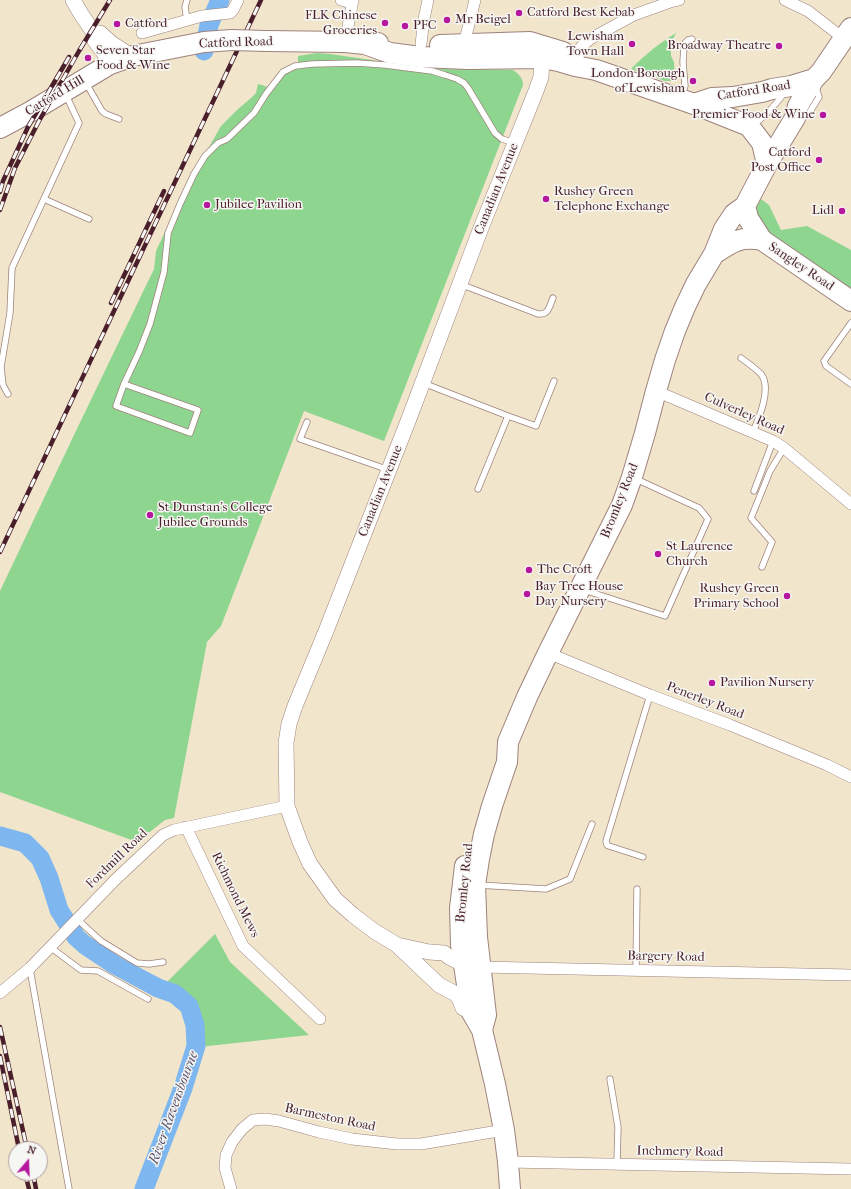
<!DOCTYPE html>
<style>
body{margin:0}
#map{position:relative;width:851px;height:1189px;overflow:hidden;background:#f1e5cc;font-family:"IM FELL French Canon",serif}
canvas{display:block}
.north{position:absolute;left:8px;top:1141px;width:40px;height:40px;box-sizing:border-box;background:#f6f6f2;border:1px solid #b1a0a2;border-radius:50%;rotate:19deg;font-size:11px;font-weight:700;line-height:16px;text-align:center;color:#4a1f2b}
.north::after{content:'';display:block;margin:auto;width:14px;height:18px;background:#b5179e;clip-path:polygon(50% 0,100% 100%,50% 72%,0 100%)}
</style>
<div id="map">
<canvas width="851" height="1189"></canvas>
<div class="north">N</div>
</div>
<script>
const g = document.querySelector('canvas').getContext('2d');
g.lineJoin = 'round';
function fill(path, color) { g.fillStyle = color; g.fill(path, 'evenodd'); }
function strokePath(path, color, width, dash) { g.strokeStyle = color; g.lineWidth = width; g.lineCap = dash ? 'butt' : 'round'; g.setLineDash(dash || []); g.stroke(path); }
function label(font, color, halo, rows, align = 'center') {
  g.font = font + ' "IM FELL French Canon",serif'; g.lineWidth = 3; g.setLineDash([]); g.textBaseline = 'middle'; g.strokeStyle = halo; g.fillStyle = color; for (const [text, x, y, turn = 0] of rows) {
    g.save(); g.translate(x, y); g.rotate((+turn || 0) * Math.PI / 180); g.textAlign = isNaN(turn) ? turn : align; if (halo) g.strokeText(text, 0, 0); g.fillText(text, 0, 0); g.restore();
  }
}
fill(new Path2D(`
 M676 33 671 43V56L674 62 675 79 673 81H665L631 69C646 54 658 44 676 33Z
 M317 53 330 54 435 69 513 70C519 74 523 78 523 85L384 441 304 411 221 626 207 642 174 818 165 820 137 842 0 792V591L74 435 154 269 156 251 197 164 209 147 221 126 237 110 251 98 256 93 258 84 268 87C276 76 286 69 298 63V56Z
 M761 199 769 205 781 230 807 226 851 250V290L758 227 754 212Z
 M215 934 230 962 309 1035 199 1047C200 1038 201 1029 199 1021 195 1004 179 991 164 985Z`), '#8ed58f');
strokePath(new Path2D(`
 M204 51 209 25 220 0
 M0 836 25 843 40 858 49 878 59 910 76 937 85 945 115 965 143 980 158 988 175 994 189 1006 195 1025 196 1046 183 1088 144 1189`), '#7eb7ef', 19);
const lane = new Path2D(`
 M187 20 185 7 187 0
 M86 83 102 111 106 114 119 119
 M682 95 685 86 683 62 684 47 685 43 688 40 692 39
 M800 117 808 115 819 97 816 87
 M752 125C765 118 776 104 785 92
 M44 199 89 219
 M460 284 538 314C549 315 549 307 553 298
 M851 323 824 361 826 366 851 384
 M741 358C748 363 755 368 761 374 772 388 759 418 753 432
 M423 383 508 416 478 489
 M124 384 116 406 190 433 198 410 124 384 139 352 150 324 164 272 168 233 180 204 194 174 205 156 218 143 227 139 254 113 266 94 283 72 295 66 312 64 357 63 385 65 432 71 445 75 457 79 464 83 468 88 495 133 502 139 515 143
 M8 394 3 385 1 367 10 313 12 268 79 123 66 95
 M508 416 536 426 554 381
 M307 422 300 439 389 470
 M754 491 773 441
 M762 567 772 542 751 518 770 471 784 448
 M584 590 665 616 708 519 699 508 636 479
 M643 857 609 846 607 845 606 841 650 695
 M478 885 546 889 570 879 592 824
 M77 919 101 941 137 963 149 964 163 962
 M50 947 81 970 98 971 148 999
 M30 969 69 1189
 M636 971 637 889
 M610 1079 618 1127 617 1164`);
const street = new Path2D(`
 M341 0 352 3
 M785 0 808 11 843 38
 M142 33 202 16 230 13 233 10 238 0
 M345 42 353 0
 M421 44 424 19 428 0
 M463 48 475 0
 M578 57 581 47 590 39 634 15 670 2 679 0
 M656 391 773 441 784 448 851 504
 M548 653 650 695 730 725 827 765 851 777
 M186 827 243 946 320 1019
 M480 967 851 975
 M0 993 30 968 116 879 163 835 174 830 287 806
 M508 1162 851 1169
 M231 1189 225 1168 226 1155 232 1142 242 1129 253 1120 265 1119 279 1121 319 1132 352 1139 397 1144H421L504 1130`);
const secondary = new Path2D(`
 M73 0 81 14 94 33 95 41 104 53 110 64
 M94 33H100L111 43 131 56
 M397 945 429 952 444 953 449 957 464 965 472 966
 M471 1011 463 1008 460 1000 456 994 439 985 397 945 374 931 353 915 335 899 310 864 300 842 287 806 286 743 289 724 295 706 326 631 410 416 481 228 536 91 541 77 542 58 533 53`);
const highway = new Path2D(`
 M266 41 345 42 365 44 378 43
 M365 44 390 53 420 57 468 59 542 58 558 61 575 66 596 70 694 104 749 126 762 143 767 164
 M440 45 530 42 563 52
 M694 104 712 98 733 97 762 92 772 89 791 86 814 79
 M0 128 30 112 110 64 133 56 204 42 232 40
 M745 206 748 218 762 240 851 301
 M714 254C732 242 740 236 762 240
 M465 866 460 908 461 945 471 1011 482 1030 495 1084 504 1130 508 1162 510 1189
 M482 1030 486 1015 477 937 475 885 479 859 484 834 492 806 507 762 508 742 527 697 548 653 622 505 632 477 645 433 656 391 665 360 675 331 685 307 696 284 714 254 724 229 734 214 745 206 767 164 795 118 798 106 814 79 821 72 851 28`);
strokePath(lane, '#9e827c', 7);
strokePath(street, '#9e827c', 12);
strokePath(secondary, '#9e827c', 16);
strokePath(highway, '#9e827c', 22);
strokePath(lane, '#fff', 5.5);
strokePath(street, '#fff', 11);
strokePath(secondary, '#fff', 15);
strokePath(highway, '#fff', 20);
const rail = new Path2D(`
 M0 192 3 181 28 127 69 57
 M0 210 15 168 39 121 79 51 110 0
 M111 303 164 191
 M0 552 261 0
 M0 1027 27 1149
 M0 1056 19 1149
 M25 1173 29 1189
 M33 1173 36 1189`);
strokePath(rail, '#4a1f2b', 4.5);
strokePath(rail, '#f6f6f2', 3, [9]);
const highwayBridge = new Path2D(`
 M232 40 266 41`);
strokePath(highwayBridge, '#9e827c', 22, []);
strokePath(highwayBridge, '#fff', 20);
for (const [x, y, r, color] of [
 [519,13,4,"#b5179e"],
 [447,20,4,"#b5179e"],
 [385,23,4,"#b5179e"],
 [117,24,4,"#b5179e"],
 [405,26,4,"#b5179e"],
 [632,44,4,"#b5179e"],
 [779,46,4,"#b5179e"],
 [88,58,4,"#b5179e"],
 [693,81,4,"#b5179e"],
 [823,115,4,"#b5179e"],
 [819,160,4,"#b5179e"],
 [546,199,4,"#b5179e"],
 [207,205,4,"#b5179e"],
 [842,211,4,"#b5179e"],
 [150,515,4,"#b5179e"],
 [658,554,4,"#b5179e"],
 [529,570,4,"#b5179e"],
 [527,594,4,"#b5179e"],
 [787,596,4,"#b5179e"],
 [712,683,4,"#b5179e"]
]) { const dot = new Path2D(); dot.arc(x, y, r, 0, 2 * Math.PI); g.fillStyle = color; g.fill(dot); strokePath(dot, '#f6f6f2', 1.5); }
label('13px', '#4a1f2b', '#f6f6f2', [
 ["Catford Best Kebab",527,13],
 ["FLK Chinese",377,16,"right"],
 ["Groceries",377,31,"right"],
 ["Mr Beigel",455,20],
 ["Catford",125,24],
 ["PFC",413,26],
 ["Lewisham",624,37,"right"],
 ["Town Hall",624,52,"right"],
 ["Broadway Theatre",771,46,"right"],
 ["Seven Star",96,51],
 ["Food & Wine",96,66],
 ["London Borough",685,74,"right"],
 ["of Lewisham",685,89,"right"],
 ["Premier Food & Wine",815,115,"right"],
 ["Catford",811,153,"right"],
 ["Post Office",811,168,"right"],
 ["Rushey Green",554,192],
 ["Telephone Exchange",554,207],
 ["Jubilee Pavilion",215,205],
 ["Lidl",834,211,"right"],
 ["St Dunstan's College",158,508],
 ["Jubilee Grounds",158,523],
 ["St Laurence",666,547],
 ["Church",666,562],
 ["The Croft",537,570],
 ["Bay Tree House",535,587],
 ["Day Nursery",535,602],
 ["Rushey Green",779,589,"right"],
 ["Primary School",779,604,"right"],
 ["Pavilion Nursery",720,683]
], 'left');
label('13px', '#4a1f2b', '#f6f6f2', [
 ["Catford Road",236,43,-2],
 ["Catford Road",754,91,-9],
 ["Catford Hill",55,96,-31],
 ["Canadian Avenue",497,189,-68],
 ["Sangley Road",801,267,34],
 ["Culverley Road",744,414,24],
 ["Canadian Avenue",381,491,-68],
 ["Bromley Road",620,501,-68],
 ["Penerley Road",705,701,21],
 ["Fordmill Road",117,859,-44],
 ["Bromley Road",465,883,-84],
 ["Richmond Mews",235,895,64],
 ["Bargery Road",666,957,1],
 ["Barmeston Road",330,1118,12],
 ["Inchmery Road",680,1152,1]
]);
label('italic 14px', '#5c5470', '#f6f6f2', [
 ["River Ravensbourne",174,1108,-70]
]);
</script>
